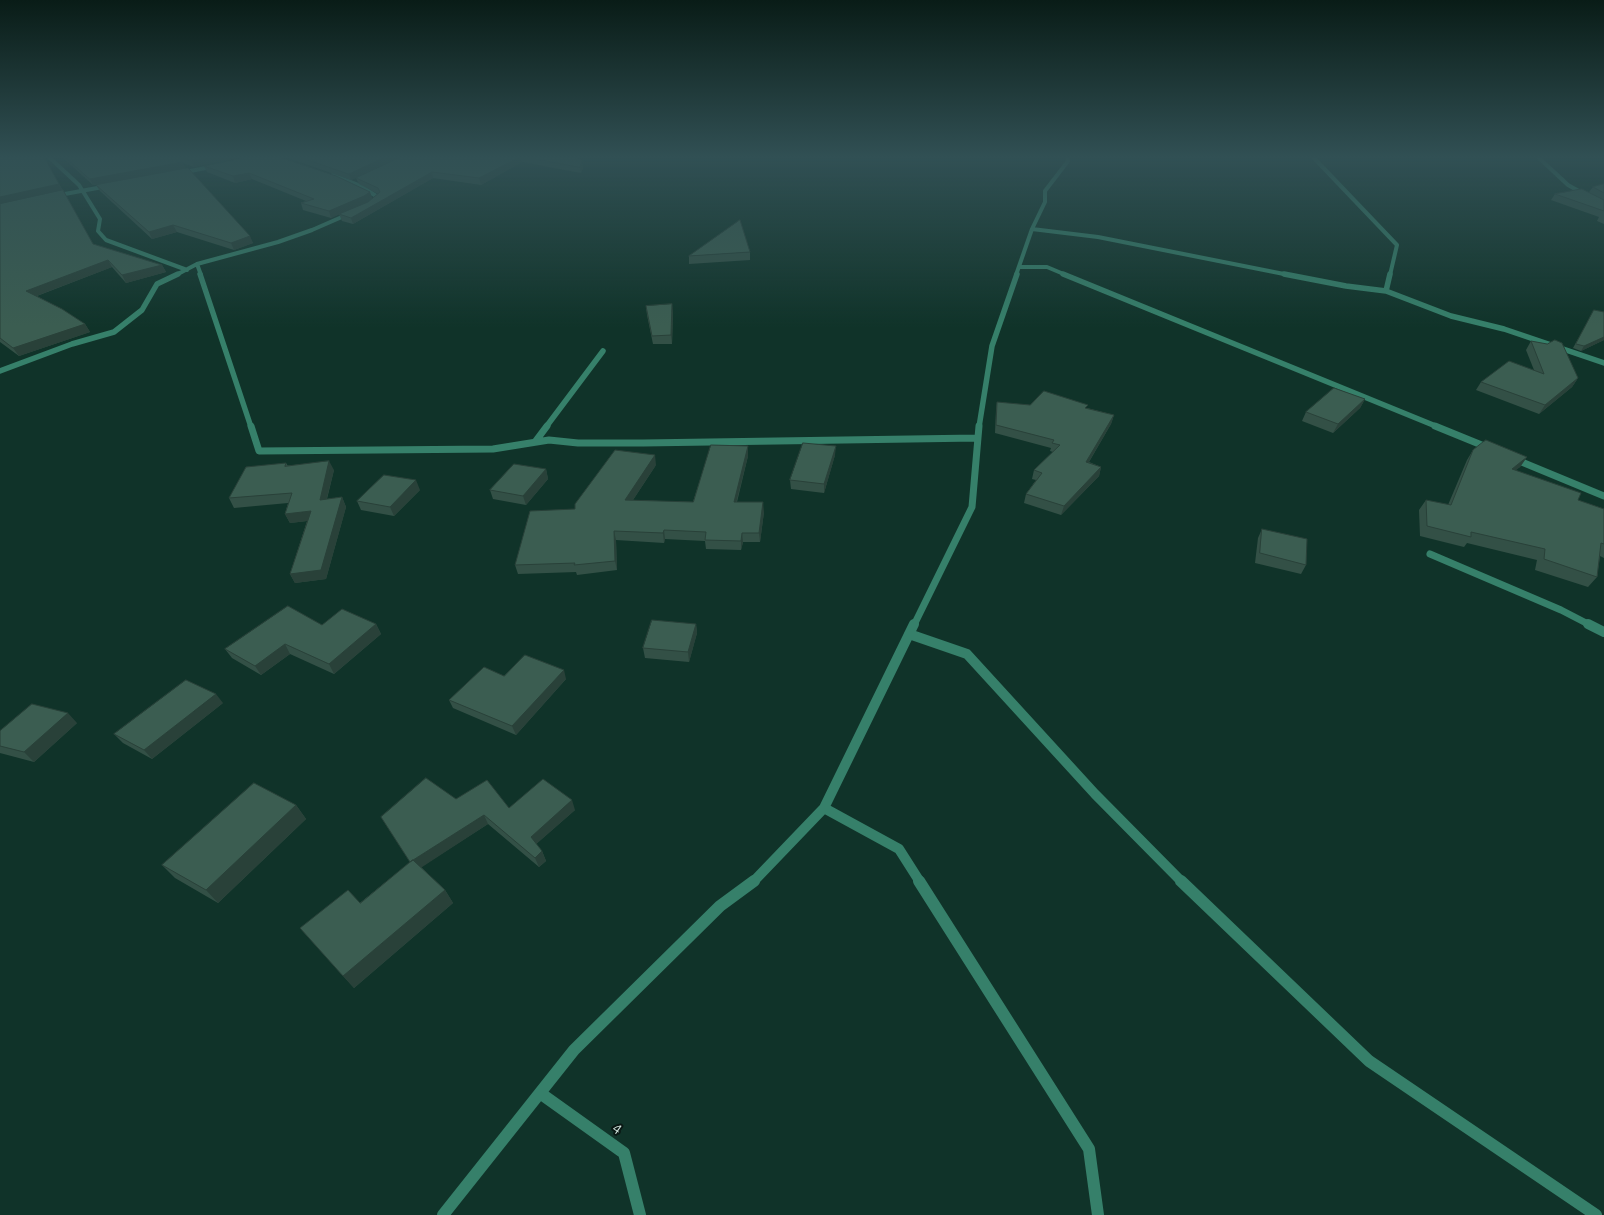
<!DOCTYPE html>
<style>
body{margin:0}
canvas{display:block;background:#103329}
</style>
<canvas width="1604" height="1215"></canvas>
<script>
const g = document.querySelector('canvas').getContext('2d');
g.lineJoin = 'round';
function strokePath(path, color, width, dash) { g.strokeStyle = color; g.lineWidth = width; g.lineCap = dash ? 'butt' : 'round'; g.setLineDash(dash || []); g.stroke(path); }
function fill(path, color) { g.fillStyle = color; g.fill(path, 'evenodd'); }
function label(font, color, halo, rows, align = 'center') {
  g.font = font + ' Ubuntu,sans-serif'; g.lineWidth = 4; g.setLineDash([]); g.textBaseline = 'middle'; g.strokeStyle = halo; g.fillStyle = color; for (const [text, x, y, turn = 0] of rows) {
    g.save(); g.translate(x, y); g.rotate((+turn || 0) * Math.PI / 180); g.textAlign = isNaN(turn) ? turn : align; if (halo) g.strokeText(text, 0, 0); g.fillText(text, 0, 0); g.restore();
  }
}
strokePath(new Path2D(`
 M49 157 79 185 100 219 98 231 106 240 187 270
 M1313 157 1397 245 1390 275
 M1538 157 1568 185 1604 205
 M180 173 216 166
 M333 175 361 186 379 198 373 202
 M54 196 108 186
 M1032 229 1098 237 1289 275
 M1019 267H1047L1066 275
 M176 275 197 264
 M201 275 197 264 278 242 312 230 351 213
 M1016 275 1032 229 1045 202V191L1068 161 1067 157`), '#36806a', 4);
strokePath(new Path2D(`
 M200 274 251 427
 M1063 274 1438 427
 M1284 274 1346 286 1386 291 1451 316 1504 329 1604 363
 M1386 291 1390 274
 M0 371 72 344 114 332 142 310 157 284 178 274
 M546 427 603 351
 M979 427 992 346 1017 274`), '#36806a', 5.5);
strokePath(new Path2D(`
 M251 426 259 451 493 449 549 440 578 443H643L977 438
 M1435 426 1489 448
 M535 442 547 426
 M1512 458 1604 496
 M1430 554 1561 610 1590 625
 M914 625 972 507 979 426`), '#36806a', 7);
strokePath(new Path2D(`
 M1588 624 1604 632
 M909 634 967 654 1095 794 1182 882
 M824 808 899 849 920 882
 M753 882 824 808 914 624`), '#36806a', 10);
strokePath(new Path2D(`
 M919 881 1089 1149 1098 1215
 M1181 881 1369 1061 1596 1215
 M540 1093 624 1153 640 1215
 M443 1215 574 1050 720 906 754 881`), '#36806a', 12);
fill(new Path2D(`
 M0 157H44L93 244 162 265 166 272 126 283 112 267 37 296 85 324 90 332 19 356 0 342Z
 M62 157H243L194 167 183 163 185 169 253 243 234 250 177 232 152 239 100 191 96 185H93Z
 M285 157H400L351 180Z
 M495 157H574L583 167 581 173 522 162 481 185 433 178 353 224 342 221 339 214 331 218 303 210 301 203 306 201 252 179 235 183 207 172 204 166 229 161 370 192 372 199 378 194 359 184 356 178 500 158Z
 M1604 184V224L1597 221 1599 217 1551 200 1555 194 1589 192 1593 187Z
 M750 252V260L689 264V256Z
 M646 306 673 312 672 344H653L647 315Z
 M1594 310 1604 340 1581 351 1573 348Z
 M1531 341 1578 378 1572 387 1539 414 1476 390 1481 382 1534 370 1526 350Z
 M1365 399 1360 408 1333 433 1302 421 1306 412Z
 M997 402 1030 405 1087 408 1114 415 1111 424 1089 462 1101 467 1099 476 1061 515 1024 503 1026 494 1036 480 1032 479 1034 470 1053 452 1050 451 1051 448 995 433 996 410Z
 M748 446V456L737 502 764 512 760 542H743L741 550 706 549 705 541 665 539 664 543 616 540 617 570 577 575 576 572 518 574 515 565 575 509 656 465 633 500 693 502Z
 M1473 450 1527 457 1520 467 1515 470 1578 500 1604 509V558L1600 556 1597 577 1588 587 1535 570 1537 560 1467 543 1464 547 1420 536 1419 510 1426 500 1448 505 1467 460Z
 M835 455 824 493 791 489 790 480Z
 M286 463 288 466 334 470 327 499 342 497 346 507 326 579 295 583 290 574 307 521 290 523 285 514 288 503 234 508 229 498Z
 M546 469 548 479 526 505 493 499 490 490Z
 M420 490 394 516 361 510 357 501Z
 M1262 529 1306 565 1301 574 1255 563 1258 538Z
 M376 624 381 634 334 674 290 654 261 675 232 658 225 649 322 625Z
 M696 624 697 633 689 662 645 658 643 648Z
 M504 676 566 679 516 735 453 708 449 700Z
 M223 703 152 759 123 743 114 734Z
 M77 723 34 762 0 753V731Z
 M456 799 509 808 575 810 536 844 542 851 546 861 539 867 488 824 421 867 445 890 453 903 354 988 300 928 360 903 410 862 381 817Z
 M296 805 306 819 218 903 175 878 162 865Z`), '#335046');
fill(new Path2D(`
 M212 157H243L194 167 192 161Z
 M385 157H400L351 180 349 174Z
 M520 157H521L522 162 481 185 479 178Z
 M582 160 583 167 581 173 580 167Z
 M183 162 185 169 93 185 90 179Z
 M432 172 433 178 353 224 351 218Z
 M249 173 252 179 235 183 233 176Z
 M59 184 63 191 0 204V197Z
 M370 192 372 199 366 203 331 218 329 211Z
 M173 225 177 232 152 239 149 232Z
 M250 236 253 243 234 250 231 243Z
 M108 260 112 267 31 298 26 291Z
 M162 265 166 272 126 283 122 275Z
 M672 304 673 312 672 344 671 335Z
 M85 324 90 332 19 356 13 348Z
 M1604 337V340L1581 351 1584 346Z
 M1578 378 1572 387 1539 414 1545 405Z
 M1365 399 1360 408 1333 433 1338 424Z
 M1114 415 1111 424 1084 470 1086 462Z
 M748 446V456L734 511V502Z
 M836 446 835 455 824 493V484Z
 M655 455 656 465 627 509 625 500Z
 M1527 457 1520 467 1505 479 1512 469Z
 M329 461 334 470 324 509 320 500Z
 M1101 467 1099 476 1061 515 1064 506Z
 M546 469 548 479 526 505 523 496Z
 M416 480 420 490 394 516 390 507Z
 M342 497 346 507 326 579 295 583 290 574Z
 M763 502 764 512 760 542 759 533Z
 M311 511 315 520 290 523 285 514Z
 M664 530 665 539 664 543 663 533Z
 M614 531 616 540 617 570 615 561Z
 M742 533 743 542 741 550V541Z
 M376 624 381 634 334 674 329 664Z
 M696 624 697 633 689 662 688 652Z
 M285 644 290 654 261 675 255 666Z
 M564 670 566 679 516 735 512 726Z
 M216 694 223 703 152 759 144 750Z
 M68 713 77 723 34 762 24 752Z
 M572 800 575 810 534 846 531 837Z
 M296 805 306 819 218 903 206 890Z
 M484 815 488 824 416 871 410 862Z
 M542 851 546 861 539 867 535 858Z
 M445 890 453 903 354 988 343 976Z`), '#294139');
const building = new Path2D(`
 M0 157H44L59 184 0 197Z
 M65 157H177L183 162 90 179Z
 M181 157H212L192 161Z
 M246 157H279L336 176 370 192 364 196 329 211 301 203 314 199 249 173 233 176 204 166 229 161Z
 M300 157H385L349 174Z
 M401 157H491L499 158 502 157H520L479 178 432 172 351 218 339 214 368 202 380 192 378 188 356 178Z
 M525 157H574L582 160 580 167Z
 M188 168 250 236 231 243 173 225 149 232 96 185Z
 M1604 184V193L1593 187Z
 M1582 189 1604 200V211L1555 194Z
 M63 190 93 244 162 265 122 275 108 260 26 291 62 309 85 324 13 348 0 338V204Z
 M740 220 750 252 689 256Z
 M672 304 671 335 652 336 646 306Z
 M1594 310 1604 312V337L1584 346 1576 344Z
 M1555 340 1562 343 1578 378 1545 405 1481 382 1509 361 1544 374 1531 341 1547 344Z
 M1334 388 1365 399 1338 424 1306 412Z
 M1044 391 1088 405 1085 408 1114 415 1086 462 1101 467 1064 506 1026 494 1042 473 1034 470 1060 445 1052 443 1054 440 996 425 997 402 1030 405Z
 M1486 440 1527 457 1512 469 1581 493 1578 500 1604 509V544L1601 543 1597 577 1544 559 1545 549 1471 532V537L1427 526 1426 500 1451 505 1473 450Z
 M803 443 836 446 824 484 790 480Z
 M711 445 748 446 734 502H763L759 533H742L741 541 705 540 706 532 664 530 663 533 614 531 615 561 574 565 575 563 515 565 530 511 575 509V504L615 450 655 455 625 500 693 502Z
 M329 461 320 500 342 497 321 570 290 574 311 511 285 514 292 493 229 498 246 467 286 463 285 466Z
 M514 464 546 469 523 496 490 490Z
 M384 475 416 480 390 507 357 501Z
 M1262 529 1307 539 1306 565 1260 553Z
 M288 606 322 625 342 609 376 624 329 664 285 644 255 666 225 649Z
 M652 620 696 624 688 652 643 648Z
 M525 655 564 670 512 726 449 700 484 667 504 676Z
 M186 680 216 694 144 750 114 734Z
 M32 704 68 713 24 752 0 746V731Z
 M426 778 456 799 487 780 509 808 543 779 572 800 531 837 542 851 535 858 484 815 410 862 381 817Z
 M254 783 296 805 206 890 162 865Z
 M413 860 445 890 343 976 300 928 348 890 360 903Z`);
fill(building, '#3b5d51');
strokePath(building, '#294139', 1);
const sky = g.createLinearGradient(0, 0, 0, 327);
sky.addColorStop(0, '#091c17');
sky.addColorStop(0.48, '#315054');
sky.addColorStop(1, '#31505400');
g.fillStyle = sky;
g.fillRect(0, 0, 1604, 327);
label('14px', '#d3e6df', '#091713', [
 ["4",617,1129,35]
]);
</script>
